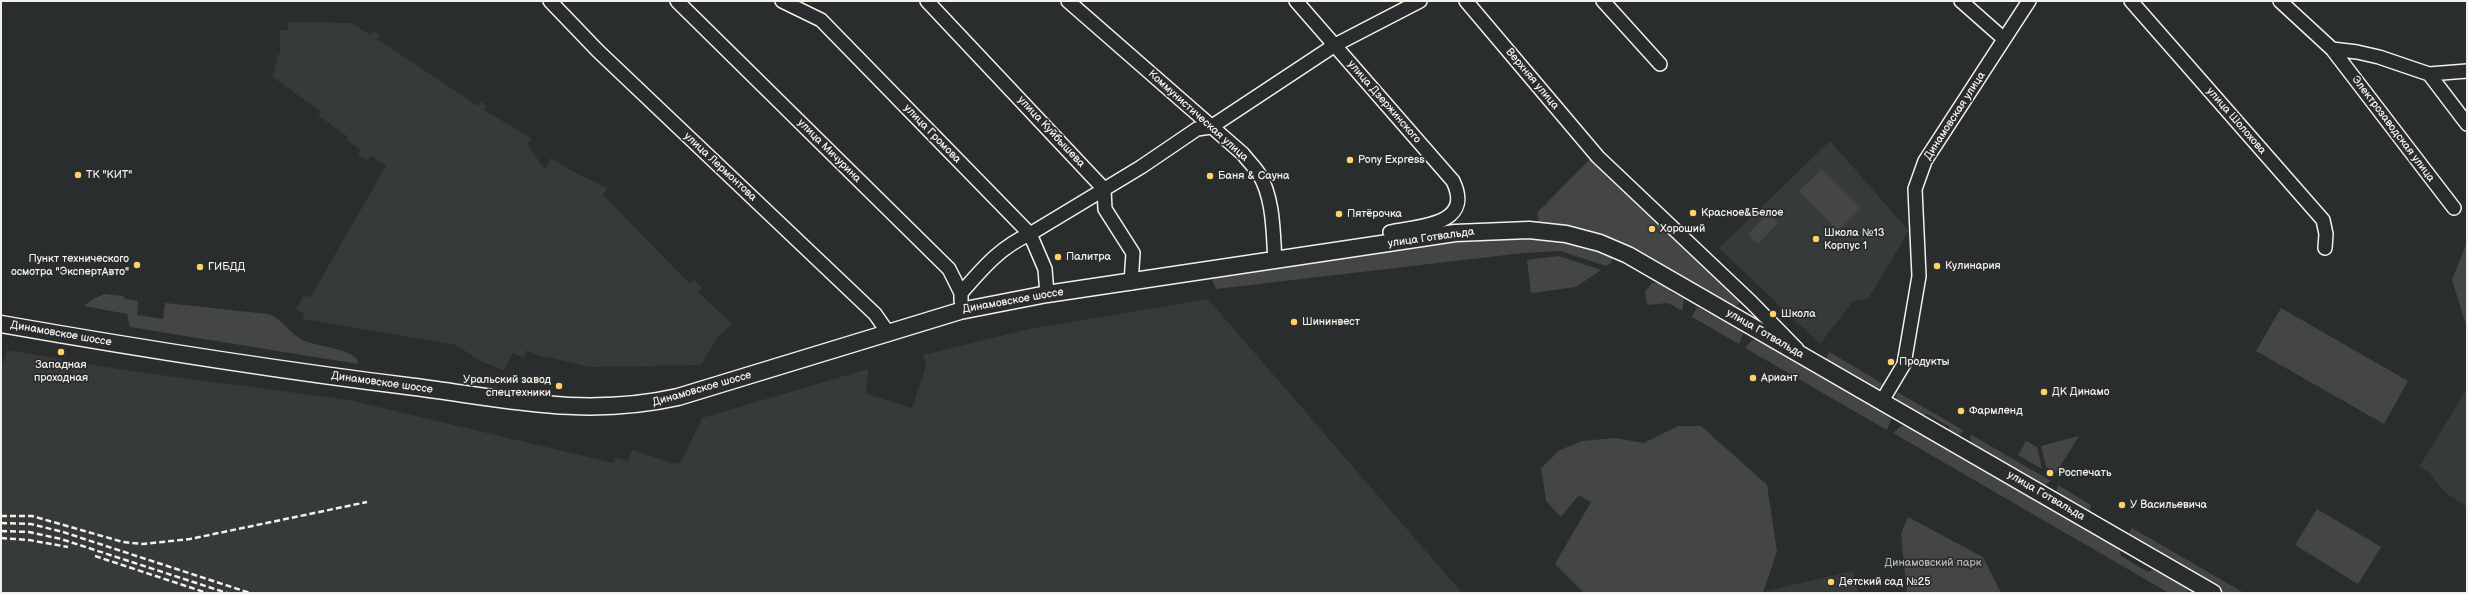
<!DOCTYPE html>
<meta charset="utf-8">
<style>
body{margin:0}
#map{position:relative;width:2468px;height:594px;overflow:hidden;background:#2a2d2e;font-family:"Balsamiq Sans",sans-serif}
canvas{display:block}
.frame{position:absolute;inset:0;border:2px solid #f4f1e8;pointer-events:none}
</style>
<div id="map">
<canvas width="2468" height="594"></canvas>
<div class="frame"></div>
</div>
<script>
const g = document.querySelector('canvas').getContext('2d');
g.lineJoin = 'round';
function fill(path, color) { g.fillStyle = color; g.fill(path, 'evenodd'); }
function strokePath(path, color, width, dash) { g.strokeStyle = color; g.lineWidth = width; g.lineCap = dash ? 'butt' : 'round'; g.setLineDash(dash || []); g.stroke(path); }
function label(font, color, halo, rows, align = 'center') {
  g.font = font + ' "Balsamiq Sans",sans-serif'; g.lineWidth = 3.5; g.setLineDash([]); g.textBaseline = 'middle'; g.strokeStyle = halo; g.fillStyle = color; for (const [text, x, y, turn = 0] of rows) {
    g.save(); g.translate(x, y); g.rotate((+turn || 0) * Math.PI / 180); g.textAlign = isNaN(turn) ? turn : align; if (halo) g.strokeText(text, 0, 0); g.fillText(text, 0, 0); g.restore();
  }
}
fill(new Path2D(`
 M288 22 352 23 370 35 373 31 379 35 377 39 478 106 481 102 487 106 484 110 531 138 527 145 545 169 551 158 574 172 607 188 603 195 690 284 694 280 702 288 698 292 732 324 718 337 701 365 591 367 537 355 527 350 524 358 513 353 504 370 482 362 456 345 303 319 304 314 296 309 304 295 310 298 386 166 371 156 367 160 358 155 361 150 346 140 348 137 318 115 321 112 273 77 278 54 280 55V30H288Z
 M1830 141 1909 231 1868 299 1853 301 1820 344 1719 248Z
 M1208 299 1462 593H1V370L7 350 130 371 349 400 613 463 615 457 628 461 632 450 675 464 681 462 702 418 868 369 866 394 912 408 926 366 923 355 1029 329Z
 M2467 389V507L2447 494 2428 472 2419 467Z
 M1853 571 1858 593H1758Z`), '#373a3a');
fill(new Path2D(`
 M1592 157 1741 301 1738 305 1732 306 1566 227 1539 222 1537 213Z
 M1822 169 1861 208 1838 231 1799 191Z
 M1768 213 1778 223 1758 244 1748 234Z
 M1523 237 1564 240 1611 253 1613 258 1611 263 1606 266 1560 251 1523 253 1216 289 1212 280 1213 275 1430 244Z
 M2467 242V328L2452 280Z
 M1559 256 1601 270 1576 287 1531 293 1527 260Z
 M1663 282 1670 286 1671 292 1684 299 1682 311 1668 303 1647 305 1645 292 1652 283Z
 M104 294 123 296 125 299 138 301 137 315 163 319 165 303 268 314C282 318 290 335 305 341 318 346 349 349 357 359L358 364 130 327 127 314 84 306 91 300Z
 M1697 307 1708 313 1714 312 1741 327 1743 334 1739 344 1692 317Z
 M2281 308 2408 381 2384 424 2256 351Z
 M1759 338 1889 413 1891 420 1887 430 1745 348 1752 340Z
 M1829 352 1887 386 1885 390H1876L1826 360Z
 M1897 392 1963 430 1961 434 1957 435 1948 432 1950 427 1927 414 1920 416 1896 402Z
 M1907 424 2118 546 2121 556 2148 572 2156 568 2188 586 2187 593H2169L1893 433 1901 426Z
 M1678 426H1701L1767 485 1777 551 1764 590 1762 593H1584L1555 564 1591 502 1579 495 1561 517 1546 501 1541 468 1560 450 1582 441 1615 438 1644 443Z
 M1970 434 2051 481 2042 487 1975 448 1971 444Z
 M2079 436 2056 473 2046 467 2041 446Z
 M2026 441 2037 447 2042 469 2018 455Z
 M2058 485 2091 505 2090 511 2087 513 2056 495Z
 M2317 509 2381 547 2358 584 2295 545Z
 M1908 517 1983 557 2001 593H1907L1901 534Z
 M2132 528 2244 593H2225L2127 536Z`), '#444645');
const minor = new Path2D(`
 M550 1 598 51 875 314 889 334
 M677 1 949 269 961 293V301
 M782 1 821 20 1030 234 1045 269 1047 294
 M927 1 1104 189 1105 209 1133 253 1131 283
 M1068 1 1243 154C1248 161 1255 167 1259 174 1274 199 1273 233 1275 261
 M1296 1 1453 181C1474 225 1420 226 1390 232
 M1466 1 1598 157 1751 302 1797 349
 M1603 1 1660 64
 M1961 1 2004 39
 M2131 1 2323 220 2326 234 2325 248
 M2280 1 2332 49 2454 208
 M2332 49 2357 52 2379 57 2429 74 2467 71
 M2429 74 2467 124
 M961 293C982 269 1000 247 1030 234L1141 167 1197 129 1211 127 1335 45 1420 1
 M1882 401 1904 364 1919 276 1915 189 1925 161 2029 1`);
const major = new Path2D(`
 M1 324C138 348 277 370 415 387 507 399 585 418 678 397L960 311 1047 294 1455 233 1529 230 1566 234 1600 243 1628 255 2213 593`);
strokePath(minor, '#f4f1e8', 16);
strokePath(major, '#f4f1e8', 19);
strokePath(minor, '#2a2d2e', 13);
strokePath(major, '#2a2d2e', 16);
strokePath(new Path2D(`
 M1 516H32L123 542 143 544 190 539 367 502
 M1 523 31 524 63 532 250 593
 M1 531 29 532 61 539 227 593
 M1 538 29 540 68 547
 M95 556 207 593`), '#f4f1e8', 2.5, [6, 3]);
for (const [x, y, r, color] of [
 [1350,160,4,"#ffd166"],
 [78,175,4,"#ffd166"],
 [1210,176,4,"#ffd166"],
 [1693,213,4,"#ffd166"],
 [1339,214,4,"#ffd166"],
 [1652,229,4,"#ffd166"],
 [1816,239,4,"#ffd166"],
 [1058,257,4,"#ffd166"],
 [137,265,4,"#ffd166"],
 [1937,266,4,"#ffd166"],
 [200,267,4,"#ffd166"],
 [1773,314,4,"#ffd166"],
 [1294,322,4,"#ffd166"],
 [61,352,4,"#ffd166"],
 [1891,362,4,"#ffd166"],
 [1753,378,4,"#ffd166"],
 [559,386,4,"#ffd166"],
 [2044,392,4,"#ffd166"],
 [1961,411,4,"#ffd166"],
 [2050,473,4,"#ffd166"],
 [2122,505,4,"#ffd166"],
 [1831,582,4,"#ffd166"]
]) { const dot = new Path2D(); dot.arc(x, y, r, 0, 2 * Math.PI); g.fillStyle = color; g.fill(dot); strokePath(dot, '#2a2d2e', 1.5); }
label('11px', '#f4f1e8', '#2a2d2e', [
 ["Верхняя улица",1532,79,50],
 ["улица Дзержинского",1384,102,49],
 ["Коммунистическая улица",1198,116,42],
 ["Динамовская улица",1955,116,-57],
 ["улица Шолохова",2236,121,49],
 ["Электрозаводская улица",2393,129,53],
 ["улица Куйбышева",1051,132,47],
 ["улица Громова",932,134,46],
 ["улица Мичурина",829,151,45],
 ["улица Лермонтова",720,167,43],
 ["улица Готвальда",1431,238,-8],
 ["Динамовское шоссе",1013,301,-10],
 ["Динамовское шоссе",61,334,10],
 ["улица Готвальда",1765,334,30],
 ["Динамовское шоссе",382,383,8],
 ["Динамовское шоссе",702,389,-16],
 ["улица Готвальда",2046,496,30]
]);
label('11px', '#f4f1e8', '#2a2d2e', [
 ["Pony Express",1358,160],
 ["ТК \"КИТ\"",86,175],
 ["Баня & Сауна",1218,176],
 ["Красное&Белое",1701,213],
 ["Пятёрочка",1347,214],
 ["Хороший",1660,229],
 ["Школа №13",1824,233],
 ["Корпус 1",1824,246],
 ["Палитра",1066,257],
 ["Пункт технического",129,259,"right"],
 ["осмотра \"ЭкспертАвто\"",129,272,"right"],
 ["Кулинария",1945,266],
 ["ГИБДД",208,267],
 ["Школа",1781,314],
 ["Шининвест",1302,322],
 ["Продукты",1899,362],
 ["Западная",61,365,"center"],
 ["проходная",61,378,"center"],
 ["Ариант",1761,378],
 ["Уральский завод",551,380,"right"],
 ["спецтехники",551,393,"right"],
 ["ДК Динамо",2052,392],
 ["Фармленд",1969,411],
 ["Роспечать",2058,473],
 ["У Васильевича",2130,505],
 ["Детский сад №25",1839,582]
], 'left');
label('11px', '#b6b5af', '#2a2d2e', [
 ["Динамовский парк",1933,563]
]);
</script>
